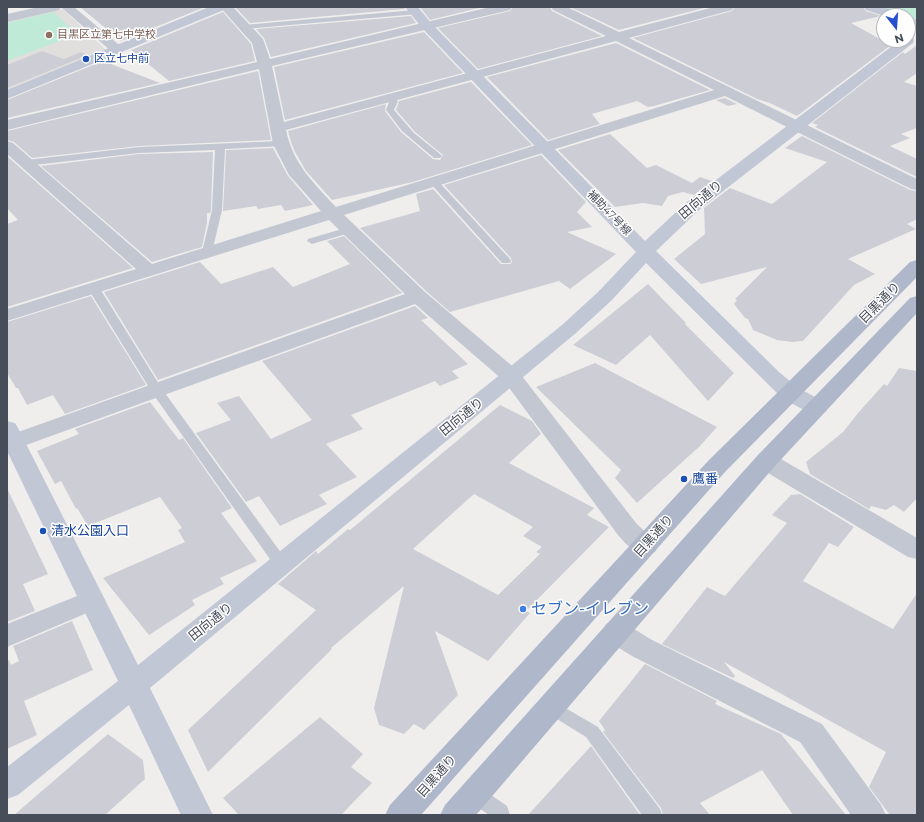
<!DOCTYPE html>
<meta charset="utf-8">
<style>
body{margin:0}
#map{position:relative;width:924px;height:822px;overflow:hidden;background:#f0eeed;font-family:Montserrat,sans-serif}
canvas{display:block}
.frame{position:absolute;inset:0;border:8px solid #474d59;pointer-events:none}
.north{position:absolute;left:876px;top:8px;width:40px;height:40px;box-sizing:border-box;background:#fff;border:1px solid #b5b8bd;border-radius:50%;rotate:163deg;font-size:11px;font-weight:700;line-height:16px;text-align:center;color:#474d59}
.north::after{content:'';display:block;margin:auto;width:14px;height:18px;background:#2850ce;clip-path:polygon(50% 0,100% 100%,50% 72%,0 100%)}
</style>
<div id="map">
<canvas width="924" height="822"></canvas>
<div class="frame"></div>
<div class="north">N</div>
</div>
<script>
const g = document.querySelector('canvas').getContext('2d');
g.lineJoin = 'round';
function fill(path, color) { g.fillStyle = color; g.fill(path, 'evenodd'); }
function strokePath(path, color, width, dash) { g.strokeStyle = color; g.lineWidth = width; g.lineCap = dash ? 'butt' : 'round'; g.setLineDash(dash || []); g.stroke(path); }
function label(font, color, halo, rows, align = 'center') {
  g.font = font + ' Montserrat,"Noto Sans JP",sans-serif'; g.lineWidth = 3; g.setLineDash([]); g.textBaseline = 'middle'; g.strokeStyle = halo; g.fillStyle = color; for (const [text, x, y, turn = 0] of rows) {
    g.save(); g.translate(x, y); g.rotate((+turn || 0) * Math.PI / 180); g.textAlign = isNaN(turn) ? turn : align; if (halo) g.strokeText(text, 0, 0); g.fillText(text, 0, 0); g.restore();
  }
}
fill(new Path2D(`
 M63 9 106 50 7 90V20L54 10Z`), '#e1dfde');
fill(new Path2D(`
 M879 7H917V20L908 17V16Z
 M53 12 78 34 7 61V23Z`), '#bfead8');
fill(new Path2D(`
 M80 7H205L121 41Z
 M235 7H404L405 9 250 23Z
 M420 7H483L430 20Z
 M513 7H550L552 11 602 36 478 69 438 28 510 11Z
 M570 7H708L619 30Z
 M735 7H863L866 11 881 16 851 23 891 45 797 116 770 103 757 99 633 38 732 11Z
 M223 12 251 44 255 61 169 81 131 50Z
 M411 16 416 23 271 57 264 38 256 29Z
 M424 32 463 73 285 120 274 67Z
 M616 43 710 90 654 106 648 107 637 101 592 114 600 124 548 140 487 77Z
 M917 45V73L904 82 917 86V128L901 134 910 138 890 146 917 159V177L815 127 818 125 812 123 903 52 905 54Z
 M42 51 64 59 81 52 88 55 7 88V65Z
 M103 61 160 83 7 118V100Z
 M258 71 271 140 139 146 32 158 14 142 7 140V131Z
 M471 82 532 145 413 182 332 200 306 171 295 152 291 142 288 131 386 104 385 111 401 132 433 159 440 160 443 155 415 132 396 110 399 101Z
 M725 98 737 104 728 106 716 100Z
 M610 134 647 168 656 165 692 183 700 177 712 181 694 195 683 192 668 196 662 206 643 203 615 207 558 150Z
 M802 136 910 190 917 191V219L907 224 916 229 848 259 875 274 854 285 803 341 792 342 777 340 753 330 748 319 745 318 734 304 737 300 735 299 767 267 701 284 674 259 705 234 704 208 730 188 772 204 827 162 785 148Z
 M273 148 288 176 313 205 285 211 281 205 258 209 256 206 223 211 226 150Z
 M213 152 211 210 210 213H207V223L202 247 152 262 41 166 139 154Z
 M541 155 586 202 577 212 592 227 567 232 616 254 570 289 559 281 450 312 426 291 360 228 420 211 416 194 433 189 501 264H510L512 262 511 258 444 185Z
 M7 156 133 268 7 307V224L18 220 7 208Z
 M344 236 402 293 158 380 104 292 200 262 221 284 273 267 293 287 350 264 327 241Z
 M648 284 686 323 685 324 734 373 708 401 650 335 616 365 573 345Z
 M91 296 146 385 65 414 53 395 27 405 18 388H16L7 373V322Z
 M415 306 428 318 421 320 468 364 452 371 459 378 440 386 435 381 351 415 363 429 326 444 357 477 319 495 327 504 280 526 259 496 246 502 196 433 231 420 217 403 239 396 271 439 312 420 262 361Z
 M595 363 717 427 700 446 637 503 615 478 621 470 536 387Z
 M899 368 917 371V498L904 512 894 505 886 510 871 506 869 509 810 474 806 462 843 432 858 413 884 384 887 386Z
 M150 402 179 440 183 438 232 508 221 513 257 561 220 578 224 584 192 600 195 605 149 635 103 578 185 542 178 530 182 528 160 497 88 526 77 508 76 509 61 481 55 484 37 451 79 434 75 429Z
 M500 405 532 421 541 434 509 463 594 508 587 515 609 527 526 611 530 613 488 661 435 631 458 695 424 730 414 724 404 734 379 725 374 708 404 586 331 648 332 649 208 772 188 730 316 610 278 584 316 551 318 554 348 529 350 530ZM474 494 533 527 523 536 542 547 536 552 540 554 498 595 413 549Z
 M7 488 48 574 23 584 35 611 7 622Z
 M800 494 854 527 838 547 829 543 803 581 893 629 917 593V815H890L869 787 886 752 724 662 735 676 733 678 662 644 707 587 725 596 787 523 772 515 791 495Z
 M72 621 93 670 24 701 37 735 7 749V661L9 660 11 665 19 661 13 646Z
 M645 664 717 701 715 704 781 734 846 815H793L762 770 700 803 710 815H663L661 808 603 732 605 730 599 721Z
 M320 717 363 754 351 767 372 783 341 815H239L223 798Z
 M108 734 143 760 145 779 105 815H14Z
 M591 746 640 815H528Z`), '#cdced5');
fill(new Path2D(`
 M415 10H418V14L244 29 240 27 244 25Z
 M388 94 398 101 394 110 414 133 440 154 442 156 440 158H434L402 131 386 110 389 102 384 97Z
 M281 141 284 142 286 144 284 146 225 149 222 210 212 252 207 255 202 252 212 210 215 150 139 153 26 166 21 163 26 160 139 147Z
 M434 179 437 180 510 259 511 261 510 263H502L431 184 429 182Z
 M349 227 353 228 354 230 353 232 312 244 307 241 308 239Z
 M93 284 99 287 162 389 287 561 290 565 287 569 282 571 277 569 153 394 87 287Z
 M550 699 598 727 660 809 662 815H642L586 737 544 711 541 706 544 701Z
 M474 786 481 788 507 806 510 815H489L467 800 465 794 467 788Z`), '#c2c7d1');
fill(new Path2D(`
 M39 7H74L124 49 122 52H112L61 7 59 10 7 22V14Z
 M220 7H233L263 39 270 59 490 7H512L510 10 506 11 272 66 284 122 606 36 553 10 551 7H567L619 32 714 7H734L732 10 629 38 917 179V190L911 189 725 96 344 215 425 292 518 371 636 523C643 531 653 536 659 545L655 552C638 557 629 548 618 535L504 381 415 304 7 452V436L405 294 329 220 7 321V309L136 269 7 154V141L13 143 152 264 321 211 289 175 273 144 259 69 7 130V120L257 62 252 43ZM616 41 714 90 336 207C313 182 293 164 286 130Z
 M766 453 774 455 917 538V559L908 557 758 467 754 461 758 455Z
 M92 590 101 593 105 600 101 607 7 647V624Z
 M616 621 626 624 652 640 822 724 881 805 886 815H851L800 742 632 656 606 640 602 632 606 624Z`), '#c2c7d1');
fill(new Path2D(`
 M209 7H226L224 10 7 99V90Z
 M405 7H418L431 23 645 241 687 202 900 40H908V36L913 37 914 40 913 43 699 210 656 251 779 372 798 388 825 402 828 407 825 412C809 416 796 405 782 398L646 263 612 300 576 333 150 688 213 815H181L129 705 18 795 7 799V767L118 681 7 451V421L15 423 18 428 138 665 562 325 598 292 636 252 423 29Z
 M864 7C875 7 894 6 901 16H884L866 10Z
 M908 17 917 20V28L908 25Z`), '#c1c7d5');
fill(new Path2D(`
 M917 260V277L725 472 421 815H385L390 805 709 460 910 262Z
 M917 296V313L774 467 476 815H440L445 805 758 455 910 298Z`), '#afb7ca');
for (const [x, y, r, color] of [
 [49,35,4,"#8d6e63"],
 [86,59,4,"#1a4fb4"],
 [684,479,4,"#1a4fb4"],
 [43,531,4,"#1a4fb4"],
 [523,609,4,"#3f7fe0"]
]) { const dot = new Path2D(); dot.arc(x, y, r, 0, 2 * Math.PI); g.fillStyle = color; g.fill(dot); strokePath(dot, '#fff', 1.5); }
label('11px', '#785e54', '#fff', [
 ["目黒区立第七中学校",57,35]
], 'left');
label('11px', '#164399', '#fff', [
 ["区立七中前",94,59]
], 'left');
label('11px', '#474d59', '#fff', [
 ["補助47号線",609,213,46]
]);
label('13px', '#474d59', '#fff', [
 ["田向通り",701,200,-40],
 ["目黒通り",880,303,-45],
 ["田向通り",462,417,-39],
 ["目黒通り",654,536,-48],
 ["田向通り",211,622,-39],
 ["目黒通り",437,776,-48]
]);
label('13px', '#164399', '#fff', [
 ["鷹番",692,479],
 ["清水公園入口",51,531]
], 'left');
label('16px', '#366cbe', '#fff', [
 ["セブン-イレブン",531,609]
], 'left');
</script>
